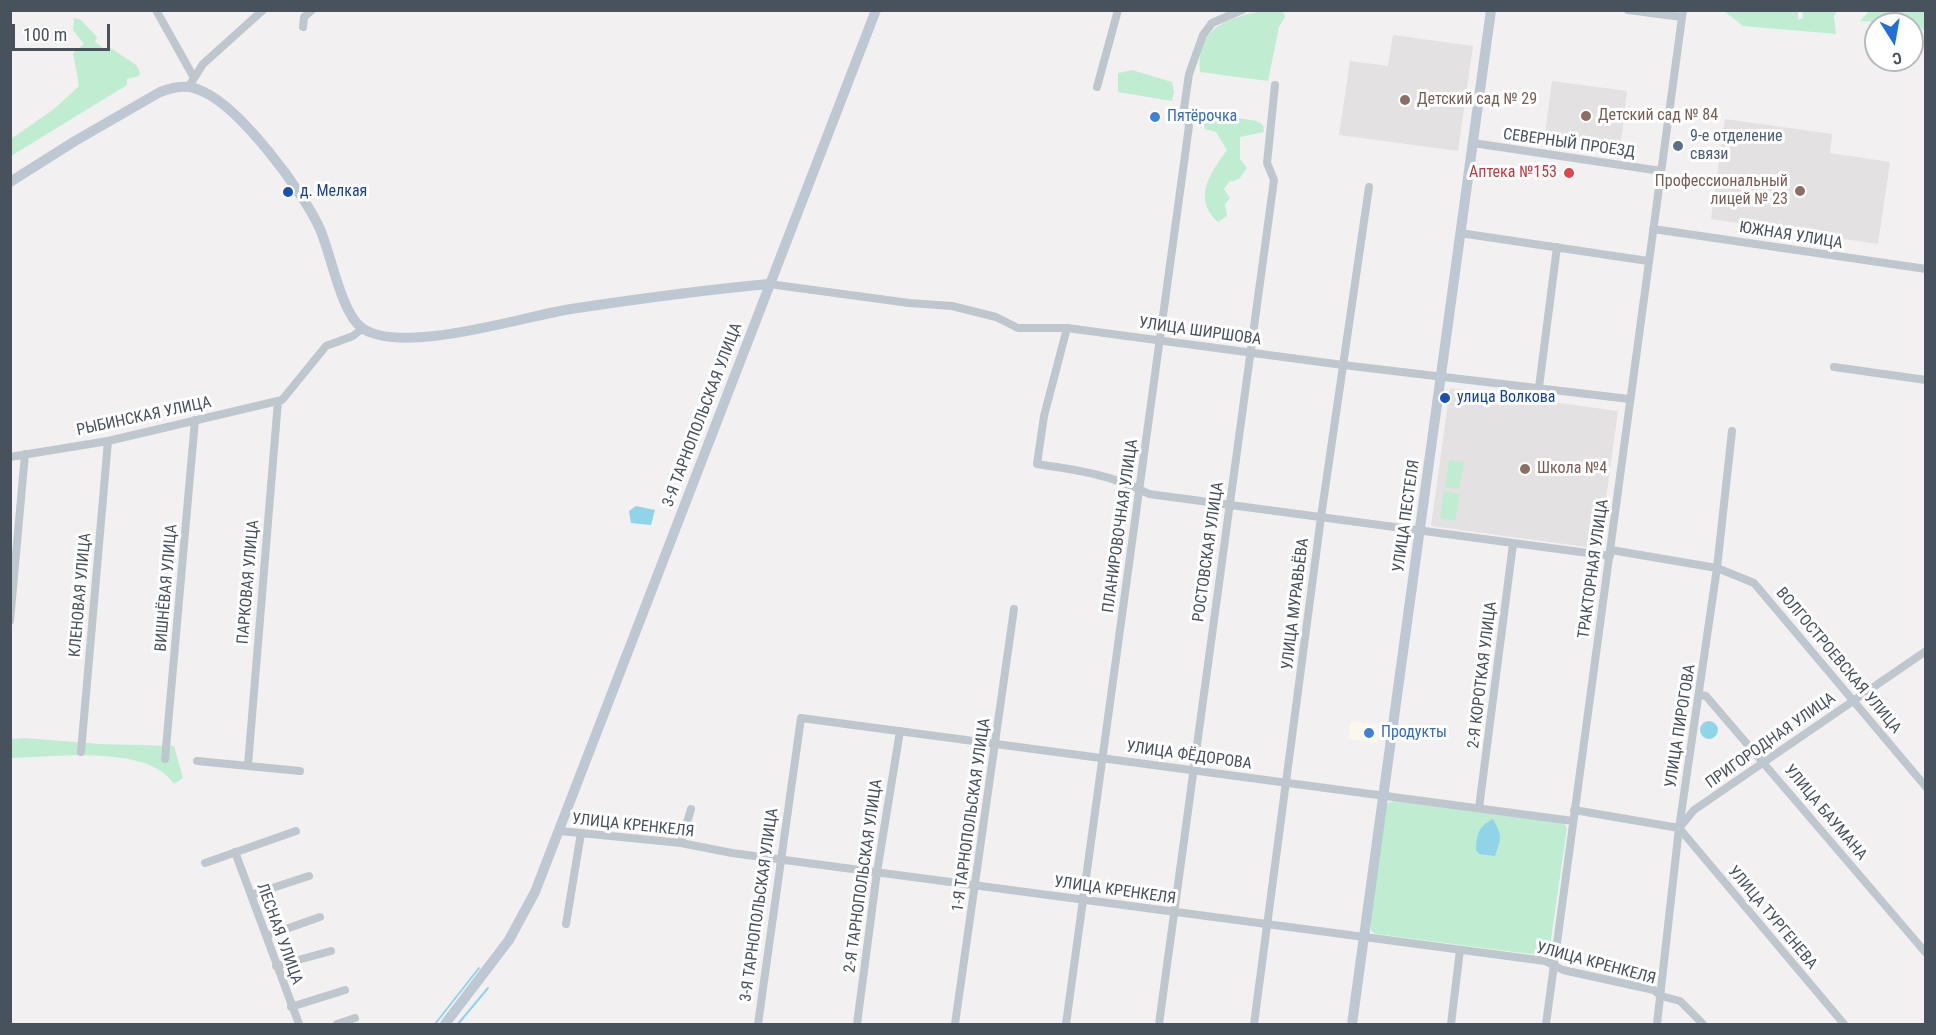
<!DOCTYPE html>
<meta charset="utf-8">
<style>
body{margin:0}
#map{position:relative;width:1936px;height:1035px;overflow:hidden;background:#f2f0f0;font-family:"Roboto Condensed",sans-serif}
canvas{display:block}
.frame{position:absolute;inset:0;border:12px solid #48525c;pointer-events:none}
.north{position:absolute;left:1864px;top:12px;width:60px;height:60px;box-sizing:border-box;background:#fff;border:2px solid #b6babe;border-radius:50%;rotate:169deg;font-size:16px;font-weight:700;line-height:24px;text-align:center;color:#48525c}
.north::after{content:'';display:block;margin:auto;width:21px;height:27px;background:#226fd9;clip-path:polygon(50% 0,100% 100%,50% 72%,0 100%)}
.scale{position:absolute;left:12px;top:24px;width:98px;height:27px;box-sizing:border-box;border:3px solid #48525c;border-top:0;padding-left:8px;font-size:18px;line-height:21px;white-space:nowrap;color:#48525c;-webkit-text-stroke:4px #fff;paint-order:stroke}
</style>
<div id="map">
<canvas width="1936" height="1035"></canvas>
<div class="frame"></div>
<div class="north">С</div>
<div class="scale">100 m</div>
</div>
<script>
const g = document.querySelector('canvas').getContext('2d');
g.lineJoin = 'round';
function fill(path, color) { g.fillStyle = color; g.fill(path, 'evenodd'); }
function strokePath(path, color, width, dash) { g.strokeStyle = color; g.lineWidth = width; g.lineCap = dash ? 'butt' : 'round'; g.setLineDash(dash || []); g.stroke(path); }
function label(font, color, halo, rows, align = 'center') {
  g.font = font + ' "Roboto Condensed",sans-serif'; g.lineWidth = 6; g.setLineDash([]); g.textBaseline = 'middle'; g.strokeStyle = halo; g.fillStyle = color; for (const [text, x, y, turn = 0] of rows) {
    g.save(); g.translate(x, y); g.rotate((+turn || 0) * Math.PI / 180); g.textAlign = isNaN(turn) ? turn : align; if (halo) g.strokeText(text, 0, 0); g.fillText(text, 0, 0); g.restore();
  }
}
fill(new Path2D(`
 M1351 721 1379 725 1377 743 1348 739Z`), '#fbf7ea');
fill(new Path2D(`
 M1393 35 1473 46 1458 151 1339 135 1350 61 1388 66Z
 M1552 81 1627 91 1620 151 1544 141Z
 M1725 119 1832 134 1830 153 1890 162 1878 244 1711 219Z
 M1450 388 1618 411 1600 543 1594 548 1431 526Z`), '#e3e1e1');
fill(new Path2D(`
 M1261 11H1283L1285 17 1279 27 1268 81 1200 72C1196 28 1225 19 1261 11Z
 M1724 11H1798V20L1803 18 1802 11H1837L1834 16 1836 34 1743 26Z
 M1869 11H1925V32L1921 27 1912 28V24L1860 21Z
 M74 18 81 20 97 37 95 42 106 50 108 46 136 65 140 72 139 76 127 79V85L11 156V139L54 109 79 86 73 53 84 44 73 30Z
 M1132 70 1172 82 1174 92 1172 101 1118 92V73Z
 M1206 113 1257 121 1263 125 1264 132 1240 137V159L1247 168 1239 179 1229 182 1224 189 1230 198 1225 204 1227 216 1218 222C1192 199 1210 173 1227 150L1216 132 1205 129 1201 115Z
 M1449 460 1464 462 1459 489 1445 487Z
 M1444 491 1460 494 1455 521 1440 518Z
 M25 738 100 744 174 746 183 778 174 784C148 744 54 757 11 758L10 739Z
 M1394 801 1564 823 1567 828 1549 954 1538 955 1376 934 1371 931 1370 921 1386 807 1388 803Z`), '#c0edd2');
fill(new Path2D(`
 M636 506 655 510 651 525 631 523 629 511Z
 M1700 730a9 9 0 1 1 18 0a9 9 0 1 1-18 0Z
 M1493 819C1502 836 1502 837 1495 856L1479 854 1476 850C1477 833 1478 827 1493 819Z`), '#90d4e8');
strokePath(new Path2D(`
 M435 1024 479 968
 M458 1024 488 988`), '#90d4e8', 2);
strokePath(new Path2D(`
 M156 10 193 76
 M1628 10 1682 17
 M303 27 304 17 312 10
 M189 86 203 64 263 10
 M1097 87 1118 10
 M1473 143 1661 171
 M1653 229 1926 269
 M1460 233 1648 261
 M769 284 909 303 952 306 996 317 1018 328H1067L1343 365 1629 399
 M1067 328 1044 416 1037 464C1077 470 1113 475 1149 494L1610 556
 M1834 367 1926 380
 M1539 387 1557 247
 M10 457 108 441 282 400 326 346 353 336 363 328
 M1611 550 1717 568 1754 583 1926 787
 M10 621 25 454
 M1701 695 1706 696 1926 953
 M81 752 108 441
 M165 759 195 420
 M197 761 300 771
 M248 765 278 401
 M1479 808 1513 544
 M1574 810 1679 828
 M1680 827 1694 810 1926 651
 M1679 828 1844 1024
 M560 831 681 843 732 853 1545 961 1563 970 1654 990 1661 996 1680 1001 1703 1024
 M681 843 691 809
 M235 852 299 1024
 M205 863 296 831
 M251 895 309 876
 M566 924 581 833
 M266 936 320 917
 M276 966 331 951
 M291 1007 345 990
 M337 1024 355 1018
 M758 1024 801 718 1573 821
 M857 1024 877 872 900 731
 M955 1024 1014 609
 M1066 1024 1189 126 1184 108 1189 74 1203 35 1212 23 1242 10
 M1159 1024 1274 180 1267 163 1275 85
 M1254 1024 1321 517 1369 187
 M1451 1024 1460 950
 M1546 1024 1683 10
 M1657 1024 1679 828 1717 568 1732 431`), '#bec7ce', 8);
strokePath(new Path2D(`
 M10 182 75 141 160 92C176 86 189 84 204 92 241 109 303 191 320 229 331 254 341 313 362 328 403 356 524 316 571 309 637 299 703 290 769 284
 M445 1024 509 940 535 892 876 10
 M1352 1024 1491 10`), '#bec8d2', 10);
for (const [x, y, r, color] of [
 [1405,100,6,"#8d6e63"],
 [1586,116,6,"#8d6e63"],
 [1155,117,6,"#3f7fe0"],
 [1678,146,6,"#5c6f8a"],
 [1569,173,6,"#e0444e"],
 [1800,191,6,"#8d6e63"],
 [288,192,6,"#1a4fb4"],
 [1445,398,6,"#1a4fb4"],
 [1525,469,6,"#8d6e63"],
 [1369,733,6,"#3f7fe0"]
]) { const dot = new Path2D(); dot.arc(x, y, r, 0, 2 * Math.PI); g.fillStyle = color; g.fill(dot); strokePath(dot, '#fff', 2); }
label('16px', '#785e54', '#fff', [
 ["Детский сад № 29",1417,100],
 ["Детский сад № 84",1598,116],
 ["Профессиональный",1788,182,"right"],
 ["лицей № 23",1788,200,"right"],
 ["Школа №4",1537,469]
], 'left');
label('16px', '#366cbe', '#fff', [
 ["Пятёрочка",1167,117],
 ["Продукты",1381,733]
], 'left');
label('16px', '#4e5e75', '#fff', [
 ["9-е отделение",1690,137],
 ["связи",1690,155]
], 'left');
label('16px', '#48525c', '#fff', [
 ["СЕВЕРНЫЙ ПРОЕЗД",1569,144,8],
 ["ЮЖНАЯ УЛИЦА",1791,236,9],
 ["УЛИЦА ШИРШОВА",1200,332,8],
 ["3-Я ТАРНОПОЛЬСКАЯ УЛИЦА",703,415,-69],
 ["РЫБИНСКАЯ УЛИЦА",144,417,-12],
 ["УЛИЦА ПЕСТЕЛЯ",1407,516,-82],
 ["ПЛАНИРОВОЧНАЯ УЛИЦА",1121,526,-82],
 ["РОСТОВСКАЯ УЛИЦА",1209,552,-82],
 ["ТРАКТОРНАЯ УЛИЦА",1594,569,-82],
 ["ПАРКОВАЯ УЛИЦА",249,582,-85],
 ["ВИШНЁВАЯ УЛИЦА",167,588,-85],
 ["КЛЕНОВАЯ УЛИЦА",81,595,-85],
 ["УЛИЦА МУРАВЬЁВА",1296,604,-83],
 ["ВОЛГОСТРОЕВСКАЯ УЛИЦА",1838,661,50],
 ["2-Я КОРОТКАЯ УЛИЦА",1483,675,-83],
 ["УЛИЦА ПИРОГОВА",1681,726,-81],
 ["ПРИГОРОДНАЯ УЛИЦА",1771,741,-35],
 ["УЛИЦА ФЁДОРОВА",1189,756,8],
 ["УЛИЦА БАУМАНА",1825,813,50],
 ["1-Я ТАРНОПОЛЬСКАЯ УЛИЦА",972,815,-82],
 ["УЛИЦА КРЕНКЕЛЯ",633,826,6],
 ["2-Я ТАРНОПОЛЬСКАЯ УЛИЦА",864,876,-82],
 ["УЛИЦА КРЕНКЕЛЯ",1115,891,8],
 ["3-Я ТАРНОПОЛЬСКАЯ УЛИЦА",760,905,-82],
 ["УЛИЦА ТУРГЕНЕВА",1772,918,50],
 ["ЛЕСНАЯ УЛИЦА",279,934,70],
 ["УЛИЦА КРЕНКЕЛЯ",1596,964,15]
]);
label('16px', '#be3a42', '#fff', [
 ["Аптека №153",1557,173]
], 'right');
label('16px', '#164399', '#fff', [
 ["д. Мелкая",300,192],
 ["улица Волкова",1457,398]
], 'left');
</script>
